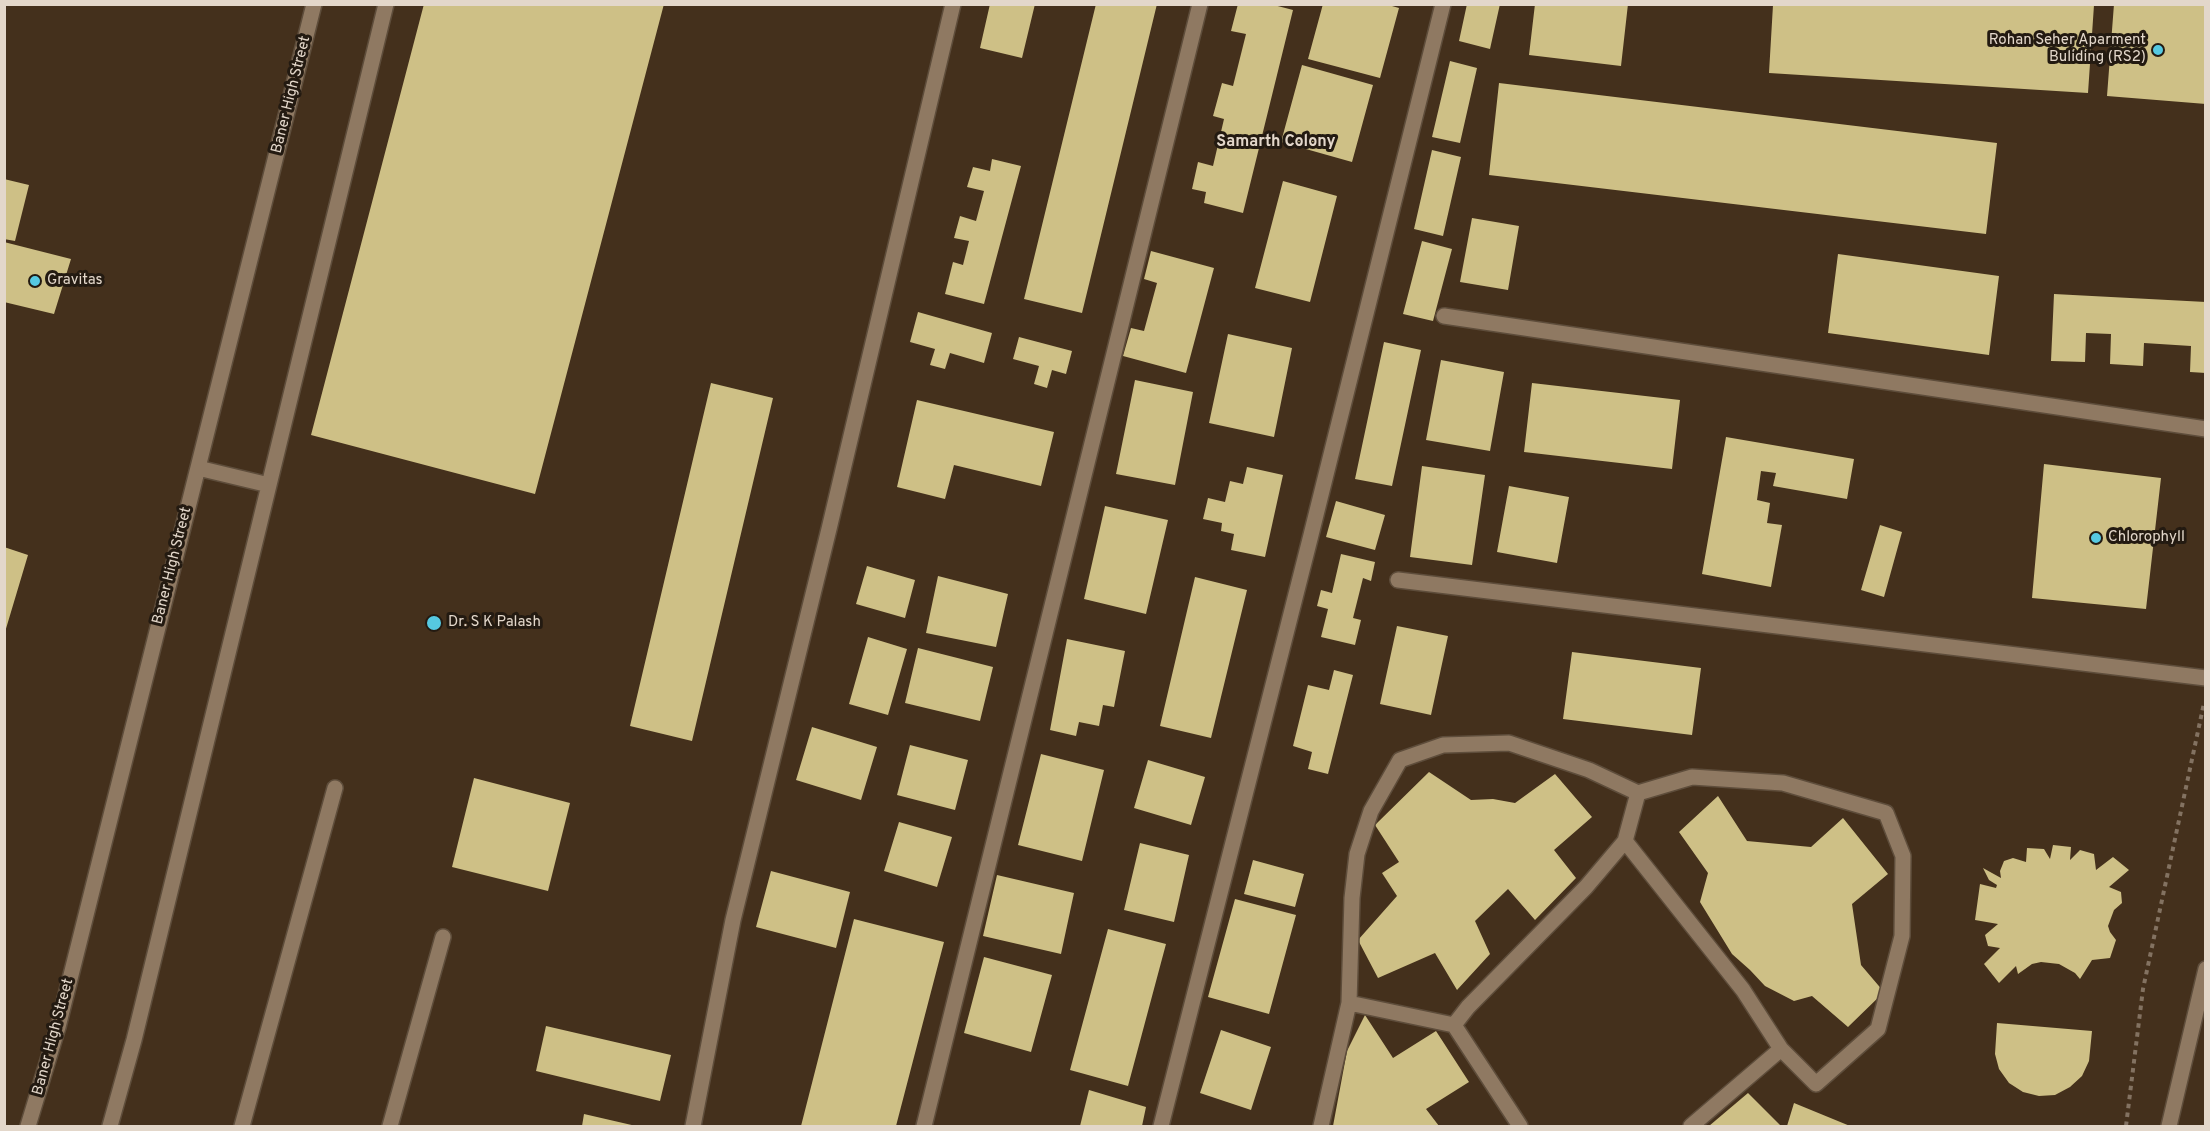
<!DOCTYPE html>
<style>
body{margin:0}
#map{position:relative;width:2210px;height:1131px;overflow:hidden;background:#44301c;font-family:Overpass,sans-serif}
canvas{display:block}
.frame{position:absolute;inset:0;border:6px solid #e3d7ca;pointer-events:none}
</style>
<div id="map">
<canvas width="2210" height="1131"></canvas>
<div class="frame"></div>
</div>
<script>
const g = document.querySelector('canvas').getContext('2d');
g.lineJoin = 'round';
function fill(path, color) { g.fillStyle = color; g.fill(path, 'evenodd'); }
function strokePath(path, color, width, dash) { g.strokeStyle = color; g.lineWidth = width; g.lineCap = dash ? 'butt' : 'round'; g.setLineDash(dash || []); g.stroke(path); }
function label(font, color, halo, rows, align = 'center') {
  g.font = font + ' Overpass,sans-serif'; g.lineWidth = 6; g.setLineDash([]); g.textBaseline = 'middle'; g.strokeStyle = halo; g.fillStyle = color; for (const [text, x, y, turn = 0] of rows) {
    g.save(); g.translate(x, y); g.rotate((+turn || 0) * Math.PI / 180); g.textAlign = isNaN(turn) ? turn : align; if (halo) g.strokeText(text, 0, 0); g.fillText(text, 0, 0); g.restore();
  }
}
fill(new Path2D(`
 M424 4H664L535 494 311 435Z
 M990 4H1035L1022 58 980 48Z
 M1096 4H1157L1082 313 1024 299Z
 M1238 4H1270L1293 10 1243 213 1204 203 1206 192 1192 189 1198 162 1213 166 1224 119 1213 116 1222 83 1233 86 1246 34 1231 31Z
 M1323 4H1385L1399 8 1380 78 1308 59Z
 M1467 4H1500L1490 49 1459 41Z
 M1535 4H1628L1621 66 1529 55Z
 M2114 4H2206V104L2107 96Z
 M1773 5H2094L2088 93 1769 73Z
 M1450 61 1477 68 1460 143 1432 137Z
 M1302 65 1373 85 1352 162 1281 142Z
 M1499 83 1997 143 1986 234 1489 175Z
 M1432 150 1461 157 1443 236 1414 229Z
 M992 159 1021 166 984 304 945 294 953 262 963 265 969 241 954 238 960 216 976 221 984 191 967 187 973 167 990 171Z
 M4 179 29 185 15 241 4 239Z
 M1283 181 1337 196 1310 302 1255 288Z
 M1472 218 1519 226 1508 290 1460 282Z
 M1422 241 1452 249 1433 321 1403 314Z
 M4 242 71 259 54 314 4 302Z
 M1151 251 1214 268 1186 373 1123 356 1131 328 1144 331 1157 283 1144 279Z
 M1838 254 1999 276 1989 355 1828 333Z
 M2054 294 2206 302V373L2190 372 2191 346 2144 343 2143 366 2110 364 2111 334 2086 333 2085 362 2051 361Z
 M918 312 992 333 984 363 950 353 945 369 930 365 935 349 910 342Z
 M1228 334 1292 348 1274 437 1209 423Z
 M1019 337 1072 351 1066 374 1052 370 1047 388 1034 384 1039 366 1013 359Z
 M1384 342 1421 350 1392 486 1355 479Z
 M1441 360 1504 372 1490 451 1426 440Z
 M1135 380 1193 392 1175 485 1116 474Z
 M711 383 773 398 692 741 630 726Z
 M1532 383 1680 400 1672 469 1524 452Z
 M917 400 1054 432 1041 486 954 465 945 499 897 487Z
 M1726 437 1854 459 1847 499 1773 486 1776 473 1761 471 1757 500 1770 503 1767 523 1782 525 1771 587 1702 574Z
 M2044 464 2161 478 2146 609 2032 598Z
 M1422 466 1485 475 1472 565 1410 557Z
 M1247 467 1283 475 1265 557 1231 550 1234 534 1221 531 1222 523 1203 519 1208 498 1225 502 1230 481 1243 484Z
 M1509 486 1569 497 1557 563 1497 552Z
 M1336 501 1385 515 1375 550 1326 537Z
 M1105 506 1168 520 1146 614 1084 599Z
 M1880 525 1902 532 1884 597 1861 590Z
 M4 547 28 555 5 632H4Z
 M1341 554 1375 562 1371 581 1363 578 1353 618 1361 620 1355 645 1321 637 1328 609 1317 606 1321 590 1332 593Z
 M867 566 915 580 905 618 856 604Z
 M938 576 1008 594 996 647 926 633Z
 M1195 577 1247 590 1211 738 1160 726Z
 M1397 626 1448 636 1431 715 1380 704Z
 M868 637 907 649 888 715 849 704Z
 M1067 639 1125 651 1114 707 1103 705 1099 726 1079 722 1076 736 1050 730Z
 M918 648 993 667 980 721 905 703Z
 M1572 652 1701 668 1692 735 1563 719Z
 M1334 670 1353 675 1328 774 1308 769 1312 752 1293 746 1308 685 1329 690Z
 M812 727 877 747 861 800 796 780Z
 M910 745 968 760 955 810 897 795Z
 M1041 754 1104 770 1082 861 1018 845Z
 M1148 760 1205 777 1191 825 1134 808Z
 M1429 772 1471 800 1493 799 1515 803 1555 774 1592 817 1554 850 1576 878 1535 920 1508 889 1475 921 1490 954 1457 990 1435 953 1378 978 1358 940 1397 896 1382 873 1399 862 1375 825Z
 M474 778 570 803 548 891 452 867Z
 M1718 796 1747 841 1811 847 1843 818 1888 874 1852 904 1861 965 1884 992 1848 1027 1812 996 1794 1001 1765 986 1750 970 1732 954 1700 902 1708 873 1679 832Z
 M899 822 952 837 937 887 884 871Z
 M1140 843 1189 855 1174 922 1124 910Z
 M2053 845 2071 847 2070 860 2080 850 2094 854 2096 870 2113 857 2129 870 2109 887 2121 892 2122 903 2114 910 2108 926 2110 932 2116 940 2110 958 2092 960 2080 979 2075 973 2059 964 2041 962 2032 964 2018 974 2016 966 1999 983 1984 964 2000 948 1988 946 1985 935 1998 924 1975 920 1980 884 1996 888 1997 885 1989 880 1983 868 2001 878 2000 871 2004 861 2013 858 2026 862 2027 848 2044 849 2050 859Z
 M1253 860 1304 874 1295 907 1244 894Z
 M771 871 850 892 836 948 756 927Z
 M997 875 1074 893 1061 954 983 936Z
 M1235 899 1296 915 1269 1014 1208 997Z
 M854 919 944 942 896 1126H801Z
 M1108 929 1166 944 1128 1086 1070 1070Z
 M984 957 1052 975 1031 1052 964 1033Z
 M1365 1015 1393 1058 1436 1031 1469 1082 1426 1109 1439 1126H1333L1347 1051Z
 M1997 1023 2092 1031 2089 1061 2082 1076 2070 1087 2055 1095 2039 1096 2023 1092 2009 1083 1999 1069 1995 1054Z
 M546 1026 671 1055 660 1101 536 1071Z
 M1221 1030 1271 1047 1251 1110 1200 1093Z
 M1089 1090 1146 1107 1142 1126H1080Z
 M1748 1093 1781 1126H1709Z
 M1794 1103 1850 1126H1787Z
 M584 1114 636 1126H582Z`), '#cec086');
const lane = new Path2D(`
 M1349 1003 1454 1025
 M242 1126 335 788
 M1321 1126 1349 1003 1352 898 1357 854 1371 811 1400 760 1443 745 1509 743 1589 770 1638 793
 M1520 1126 1454 1025 1468 1007 1586 887 1625 841 1638 793 1692 777 1783 783 1886 813 1903 856 1902 936 1878 1029 1816 1084 1781 1049 1743 990 1625 841
 M1691 1126 1781 1049`);
const street = new Path2D(`
 M1444 316 2206 429
 M198 468 269 485
 M1398 580 2206 678
 M28 1126 58 1027 314 4
 M110 1126 134 1040 386 4
 M390 1126 443 937
 M693 1126 733 920 829 529 953 4
 M924 1126 1200 4
 M1161 1126 1311 535 1443 4`);
const secondary = new Path2D(`
 M2169 1126 2206 969`);
strokePath(lane, '#5e4d3b', 18);
strokePath(street, '#5e4d3b', 18);
strokePath(secondary, '#5e4d3b', 18);
strokePath(new Path2D(`
 M2126 1126 2143 989 2204 703`), '#837261', 4, [4.5, 4.5]);
strokePath(lane, '#8f7962', 15);
strokePath(street, '#8f7962', 15);
strokePath(secondary, '#8f7962', 15);
for (const [x, y, r, color] of [
 [2158,50,6,"#56c9e1"],
 [35,281,6,"#56c9e1"],
 [2096,538,6,"#56c9e1"],
 [434,623,8,"#56c9e1"]
]) { const dot = new Path2D(); dot.arc(x, y, r, 0, 2 * Math.PI); g.fillStyle = color; g.fill(dot); strokePath(dot, '#231a11', 2); }
label('15px', '#e3d7ca', '#231a11', [
 ["Rohan Seher Aparment",2146,41,"right"],
 ["Buliding (RS2)",2146,58,"right"],
 ["Gravitas",47,281],
 ["Chlorophyll",2108,538],
 ["Dr. S K Palash",448,623]
], 'left');
label('15px', '#e3d7ca', '#231a11', [
 ["Baner High Street",292,95,-76],
 ["Baner High Street",173,566,-76],
 ["Baner High Street",54,1037,-75]
]);
label('bold 16px', '#e3d7ca', '#231a11', [
 ["Samarth Colony",1276,143]
]);
</script>
